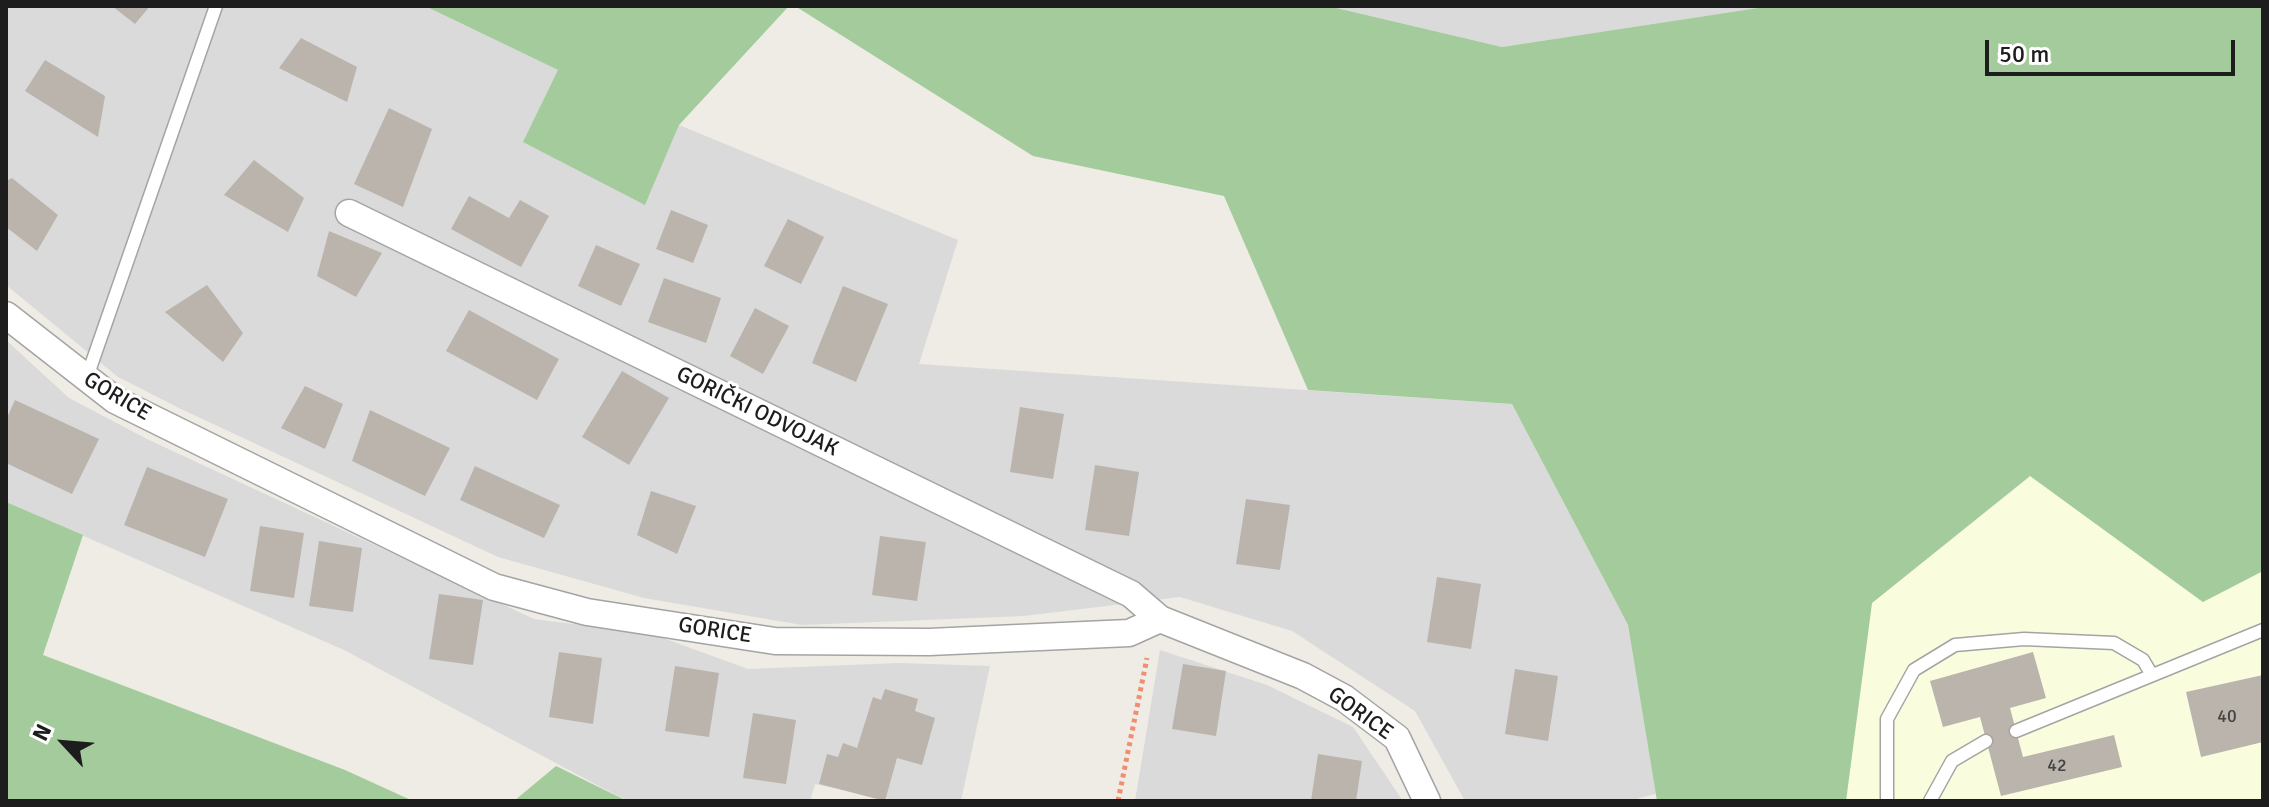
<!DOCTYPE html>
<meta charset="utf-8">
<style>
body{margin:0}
#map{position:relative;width:2269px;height:807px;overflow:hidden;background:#eeece4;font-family:Signika,sans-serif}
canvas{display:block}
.frame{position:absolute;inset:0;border:8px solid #1d1d1d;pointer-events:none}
.north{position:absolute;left:24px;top:703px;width:80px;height:80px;-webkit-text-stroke:6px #fff;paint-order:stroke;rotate:296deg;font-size:22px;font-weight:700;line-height:32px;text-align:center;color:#1d1d1d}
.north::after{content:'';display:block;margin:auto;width:28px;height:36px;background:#1d1d1d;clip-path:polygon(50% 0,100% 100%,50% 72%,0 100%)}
.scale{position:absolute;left:1985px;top:40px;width:250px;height:36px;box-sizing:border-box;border:4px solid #1d1d1d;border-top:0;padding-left:10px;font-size:24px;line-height:28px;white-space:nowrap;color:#1d1d1d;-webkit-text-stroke:6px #fff;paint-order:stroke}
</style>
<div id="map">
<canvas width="2269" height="807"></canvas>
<div class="frame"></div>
<div class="north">N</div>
<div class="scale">50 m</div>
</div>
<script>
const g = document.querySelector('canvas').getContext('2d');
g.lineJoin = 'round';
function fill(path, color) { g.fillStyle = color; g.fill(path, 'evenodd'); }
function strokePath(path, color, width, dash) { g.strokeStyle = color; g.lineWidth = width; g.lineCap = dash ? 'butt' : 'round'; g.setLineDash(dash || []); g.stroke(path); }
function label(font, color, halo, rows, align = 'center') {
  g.font = font + ' Signika,sans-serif'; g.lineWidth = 6; g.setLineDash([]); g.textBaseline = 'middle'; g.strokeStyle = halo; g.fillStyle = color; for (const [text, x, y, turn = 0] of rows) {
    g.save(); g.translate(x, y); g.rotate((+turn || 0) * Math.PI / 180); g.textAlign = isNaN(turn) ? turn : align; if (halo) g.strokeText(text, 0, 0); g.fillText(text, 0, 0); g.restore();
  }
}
fill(new Path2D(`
 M6 6H425L558 70 645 205 679 125 958 240 919 364 1512 404 1628 625 1656 794 1628 801H1465L1415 711 1292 631 1180 597 1024 616 802 625 644 598 498 557 181 409 118 377 6 285Z
 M1328 6H1771L1502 47Z
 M6 340 69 398 149 440 534 619 652 634 748 669 899 663 990 666 961 801H899L815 784 810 801H627L344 650 6 502Z
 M1160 650 1267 685 1353 727 1403 801H1135Z`), '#dbdada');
fill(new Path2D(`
 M2031 476 2202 602 2263 571V801H1846L1872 603Z`), '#f9fddd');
fill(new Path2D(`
 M425 6H789L679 125 645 205 523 142 558 70Z
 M795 6H1328L1502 47 1771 6H2263V571L2203 602 2030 476 1872 603 1846 801H1657L1628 625 1512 404 1308 390 1224 196 1033 156Z
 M6 502 83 535 43 655 345 770 413 801H6Z
 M556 766 627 801H514Z`), '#a3cb9b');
fill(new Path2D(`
 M112 6H150L135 24Z
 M301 38 357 67 347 102 279 68Z
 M45 60 105 96 98 137 25 91Z
 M389 108 432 129 403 207 354 184Z
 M254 160 304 198 288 232 224 195Z
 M12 178 58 215 37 251 6 227V181Z
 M469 196 509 218 520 200 549 216 521 267 451 229Z
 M671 210 708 225 693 263 656 249Z
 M788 219 824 237 801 284 764 266Z
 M329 231 382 253 356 297 317 276Z
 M596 245 640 264 621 306 578 286Z
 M664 278 721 298 706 343 648 322Z
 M207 285 243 333 223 362 165 312Z
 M843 286 888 304 856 382 812 363Z
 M755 308 789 326 763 374 730 356Z
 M469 310 559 359 537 400 446 351Z
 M622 371 669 398 629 465 582 437Z
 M305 386 343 404 325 449 281 428Z
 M15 400 99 439 72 494 6 463V420Z
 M1020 407 1064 414 1053 479 1010 472Z
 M370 410 450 448 425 496 352 461Z
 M1095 465 1139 472 1129 536 1085 530Z
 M475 466 560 505 544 538 460 500Z
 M147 467 228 499 205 557 124 525Z
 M651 491 696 506 677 554 637 535Z
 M1246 499 1290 505 1280 570 1236 564Z
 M260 526 304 533 294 598 250 591Z
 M880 536 926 542 917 601 872 595Z
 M319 541 362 548 353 612 309 606Z
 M1437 577 1481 584 1471 649 1427 642Z
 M439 594 483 600 473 665 429 659Z
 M559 652 602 658 593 724 549 717Z
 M2033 652 2046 698 2010 708 2023 757 2114 735 2122 767 2001 796 1980 717 1943 727 1930 681Z
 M1183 664 1226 671 1216 736 1172 729Z
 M675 666 719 673 709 737 665 731Z
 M1515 669 1558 676 1548 741 1505 734Z
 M2263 675V742L2201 757 2186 692Z
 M885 689 918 699 915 711 935 718 922 765 897 758 885 801 819 784 827 754 838 757 843 743 857 748 873 697 881 700Z
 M753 713 796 720 786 784 743 778Z
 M1318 754 1362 761 1356 801H1311Z`), '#bab4ad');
const lane = new Path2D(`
 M87 377 216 6
 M2016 731 2263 630
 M1887 801V719L1914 670 1955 645 2024 639 2114 643 2143 660 2152 675
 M1930 801 1952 761 1986 741`);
const street = new Path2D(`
 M349 213 1131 594 1160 619
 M6 315 115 400 494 587 587 612 775 641 929 642 1129 633 1160 619 1303 676 1344 698 1397 738 1427 801`);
strokePath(lane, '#a4a4a4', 15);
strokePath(street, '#a4a4a4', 29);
strokePath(new Path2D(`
 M1118 801 1147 658`), '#f18d71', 5, [4, 4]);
strokePath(lane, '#fff', 12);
strokePath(street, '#fff', 26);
label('18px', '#444341', null, [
 ["40",2227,717],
 ["42",2057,766]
]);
label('22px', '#1d1d1d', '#fff', [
 ["GORICE",117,397,31],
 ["GORIČKI ODVOJAK",757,412,26],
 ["GORICE",715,631,9],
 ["GORICE",1360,714,36]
]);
</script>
